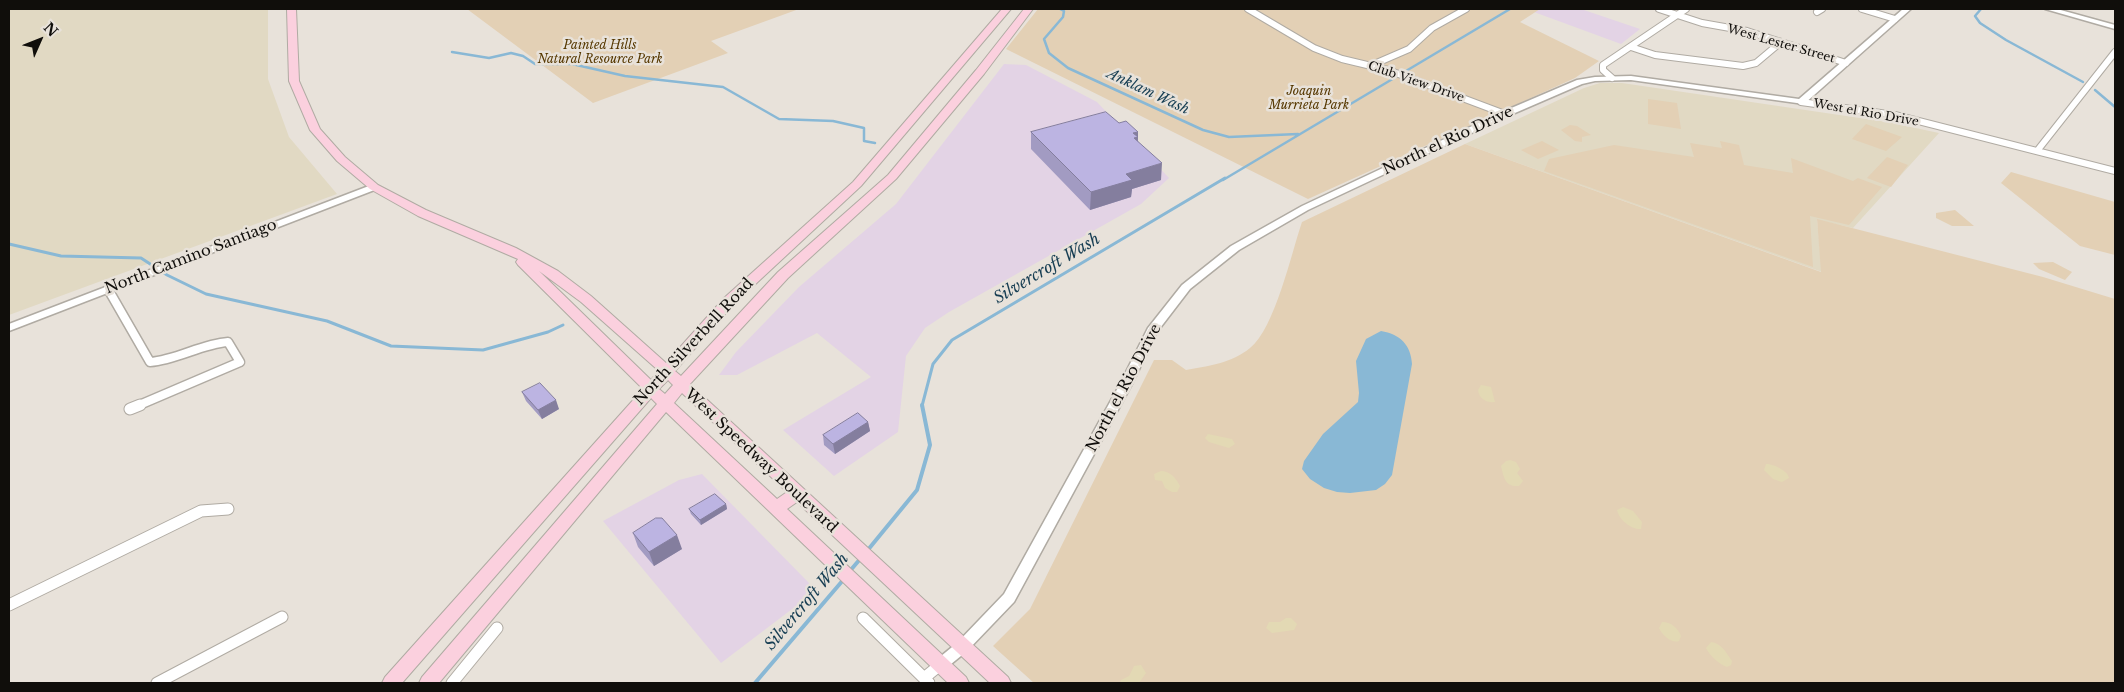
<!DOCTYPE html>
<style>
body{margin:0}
#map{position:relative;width:2124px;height:692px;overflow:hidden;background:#e8e2da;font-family:"Libre Baskerville",serif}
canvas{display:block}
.frame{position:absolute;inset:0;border:10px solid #100e0b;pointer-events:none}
.north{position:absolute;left:15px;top:15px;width:50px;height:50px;-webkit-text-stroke:4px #e8e2da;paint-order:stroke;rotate:46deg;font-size:14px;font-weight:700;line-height:20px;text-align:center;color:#100e0b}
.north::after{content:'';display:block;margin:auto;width:18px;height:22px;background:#100e0b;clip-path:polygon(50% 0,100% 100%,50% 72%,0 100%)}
</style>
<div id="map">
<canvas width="2124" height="692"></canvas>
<div class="frame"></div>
<div class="north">N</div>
</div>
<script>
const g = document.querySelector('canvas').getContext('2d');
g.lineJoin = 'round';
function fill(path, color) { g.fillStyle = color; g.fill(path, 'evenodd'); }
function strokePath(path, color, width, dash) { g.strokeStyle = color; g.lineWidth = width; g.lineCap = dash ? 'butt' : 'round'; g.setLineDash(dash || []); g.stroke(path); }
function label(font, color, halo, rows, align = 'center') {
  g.font = font + ' "Libre Baskerville",serif'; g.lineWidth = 5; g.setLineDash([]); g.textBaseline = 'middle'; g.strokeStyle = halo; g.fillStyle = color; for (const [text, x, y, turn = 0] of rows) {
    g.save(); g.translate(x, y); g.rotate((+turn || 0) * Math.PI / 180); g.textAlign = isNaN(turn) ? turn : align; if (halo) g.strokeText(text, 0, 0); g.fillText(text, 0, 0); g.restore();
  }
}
fill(new Path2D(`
 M1540 9H1581L1640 29 1621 44 1534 12Z
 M1004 64 1026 65 1097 102 1169 178 1141 204 949 312 925 328 906 356 898 432 834 476 783 430 871 377 817 333 737 375H719L736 352 799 287 896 204Z
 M702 474 809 583 804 600 721 663 603 521 679 480Z`), '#e3d3e5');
fill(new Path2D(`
 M9 9H268V79L289 137 337 194 9 315Z
 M1600 83H1622L1887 122 1939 133 1853 228 1817 220 1822 272 1465 144 1584 88Z`), '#e1d9c3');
fill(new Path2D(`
 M467 9H799L711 41 728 53 593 103Z
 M1038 9H1540L1520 22 1599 61 1575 78 1308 199 1006 49Z
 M1648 99 1677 103 1681 129 1648 124Z
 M1866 124 1902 137 1886 151 1852 139Z
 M1570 125 1577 126 1591 135 1582 137V142L1575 141 1561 130Z
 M1542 141 1559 150 1538 159 1521 150Z
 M1720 141 1739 145 1744 165 1793 173 1791 158 1853 181 1858 178 1882 187 1849 225 1810 216 1813 267 1544 171 1549 159 1614 145 1694 157 1690 143 1722 148Z
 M1465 144 1821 272 1817 219 2043 277 2115 299V683H1034L993 646 1030 609 1154 360H1172L1186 370C1208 366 1232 363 1250 348 1275 328 1291 254 1302 222Z
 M1887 157 1908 165 1891 187 1867 178Z
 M2011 172 2115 202V255L2080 246 2001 183Z
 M1955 210 1974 226H1952L1936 218V213Z
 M2053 262 2072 272 2065 280 2039 269 2033 263Z`), '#e3d0b5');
fill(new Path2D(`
 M1481 385 1491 387 1495 402C1487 403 1479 399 1478 390Z
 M1208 434 1232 439 1235 444 1229 448 1209 442 1205 438Z
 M1510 460 1516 462 1520 469 1517 473 1523 481 1519 486C1505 487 1504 478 1501 466L1506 461Z
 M1766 464C1774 464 1788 471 1789 478L1782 482 1773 479 1764 470Z
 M1161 471C1170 471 1176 478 1180 486L1177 492H1172L1165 488 1162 481 1155 480 1154 474Z
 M1623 507 1633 511 1642 522 1641 529C1632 530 1619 520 1617 510Z
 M1286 618H1291L1297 624 1294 630 1272 633 1266 628 1269 622H1280Z
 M1662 622C1671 622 1678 628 1681 636L1679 641C1672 644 1662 635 1659 628Z
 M1711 642C1721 643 1726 652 1732 661L1731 665 1727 667C1719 664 1710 656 1706 648Z
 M1141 665 1146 673 1139 683H1120L1121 680 1129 676 1134 666Z`), '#e3d9b4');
fill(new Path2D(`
 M1381 331C1400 334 1411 345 1412 364L1392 475 1385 484 1376 490 1350 493 1337 492 1324 488 1310 479 1302 469 1304 461 1323 434 1358 402 1359 393 1356 361 1366 339Z`), '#89b8d5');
strokePath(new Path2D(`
 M1060 9 1064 11 1063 17 1044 39 1049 53 1068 68 1203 130 1229 137 1298 134
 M1981 9 1975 16 1980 23 2006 40 2083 82
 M452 52 489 58 511 53 523 56 535 64H572L625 76 723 87 779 119 833 121 864 128V141L875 143
 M2095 90 2115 107
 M1223 180 1510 9`), '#89b8d5', 2.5);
strokePath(new Path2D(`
 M9 244 61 256 141 258 167 275 206 294 327 321 391 346 483 350 548 332 563 325
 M922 406 933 364 952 340 1225 178`), '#89b8d5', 3);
strokePath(new Path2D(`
 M867 551 917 490 930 445 922 405
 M849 572 861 558
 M755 683 844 579`), '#89b8d5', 4);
const minorFar2 = new Path2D(`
 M1248 9 1314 48 1342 59 1388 70 1505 114
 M1659 9 1702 23 1747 31 1846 63
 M1862 9 1895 19
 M1817 12 1822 9
 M1631 47 1655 55 1743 66 1756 63 1781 42
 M1372 65 1409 49 1432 28 1466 9
 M1612 78 1603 70V65L1686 9
 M1801 102 1895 115 2115 171
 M2037 151 2115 52`);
const minorFar1 = new Path2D(`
 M108 289 150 362C177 360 201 344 228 342L240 362 137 406`);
const minor = new Path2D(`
 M130 409 140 405
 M9 605 201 511 228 509
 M863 618 929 683
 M924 678 940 665
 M157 683 282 617
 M452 683 497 628`);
const tertiary = new Path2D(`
 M1903 9H1911L1804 104 1631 80 1595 81 1582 84 1508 116 1308 210 1239 250 1190 289 1157 332 1132 384 1014 602 967 651 945 669 940 671 935 669 933 665 935 661 957 643 1004 594 1120 384 1148 328 1182 285 1231 246 1302 206 1502 112 1577 80 1595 77 1631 76 1799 99Z
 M2045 9H2057L2115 25V29Z
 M374 184 379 187 377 189 9 331V324Z`);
const secondary = new Path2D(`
 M287 9H296L299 81 320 129 345 157 378 185 426 210 516 248 558 271 591 296 666 363 724 298 853 182 1002 9H1011L861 186 734 304 675 371 681 376 778 272 888 175 976 70 1024 9H1033L984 74 896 179 788 278 690 384 1008 677 1011 683H990L797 502 787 509 966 677 969 683H948L666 412 439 683H419L422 677 657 404 651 398 402 683H382L385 677 643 389 518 265 516 262 518 259 418 216 370 189 337 161 310 130 289 81ZM539 271 581 302 659 371 651 380ZM668 380 673 385 665 394 659 389ZM682 393 787 492 777 499 674 403Z`);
strokePath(minorFar2, '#b0aba3', 8);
strokePath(minorFar1, '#b0aba3', 11);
strokePath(minor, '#b0aba3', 13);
strokePath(tertiary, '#b0aba3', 3);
strokePath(secondary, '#b0aba3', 2);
strokePath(minorFar2, '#fff', 6);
strokePath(minorFar1, '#fff', 8);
strokePath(minor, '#fff', 11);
fill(tertiary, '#fff');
fill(secondary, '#fbd0de');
fill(new Path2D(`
 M1119 123 1138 132V141L1161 180 1132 189 1131 197 1090 210 1031 149V132Z
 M522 392 559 409 542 419 526 401Z
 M868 422 870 431 835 454 824 445 823 435Z
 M726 504 727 509 701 525 691 514 689 509Z
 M633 533 682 549 654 566 638 547Z`), '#a29bc2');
fill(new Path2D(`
 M1138 132V137L1137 153 1133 133Z
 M1162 163 1161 180 1132 189 1131 197 1090 210 1091 192 1126 174Z
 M556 400 559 409 542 419 538 410Z
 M868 422 870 431 835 454 833 444Z
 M726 504 727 509 701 525 700 520Z
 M677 535 682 549 654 566 649 552Z`), '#847e9e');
const building = new Path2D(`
 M1106 112 1119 123 1126 121 1138 132 1133 133 1138 137 1134 138 1162 163 1126 174 1132 180 1091 192 1031 132Z
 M540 383 556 400 538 410 522 392Z
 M858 413 868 422 833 444 823 435Z
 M715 494 726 504 700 520 689 509Z
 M656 518H662L677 535 649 552 633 533Z`);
fill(building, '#bcb4e2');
strokePath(building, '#847e9e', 1);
label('12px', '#100e0b', '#e8e2da', [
 ["West Lester Street",1781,44,16],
 ["Club View Drive",1416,82,19],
 ["West el Rio Drive",1866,113,10]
]);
label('italic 12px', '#563801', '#e8e2da', [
 ["Painted Hills",600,46],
 ["Natural Resource Park",600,60],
 ["Joaquin",1309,92],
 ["Murrieta Park",1309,106]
]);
label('italic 14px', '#173e53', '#e8e2da', [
 ["Anklam Wash",1148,92,25]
]);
label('15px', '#100e0b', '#e8e2da', [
 ["North el Rio Drive",1448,141,-25],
 ["North Camino Santiago",191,257,-21],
 ["North Silverbell Road",694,342,-47],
 ["North el Rio Drive",1124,388,-62],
 ["West Speedway Boulevard",761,461,43]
]);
label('italic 16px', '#173e53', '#e8e2da', [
 ["Silvercroft Wash",1047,269,-31],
 ["Silvercroft Wash",807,602,-50]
]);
</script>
